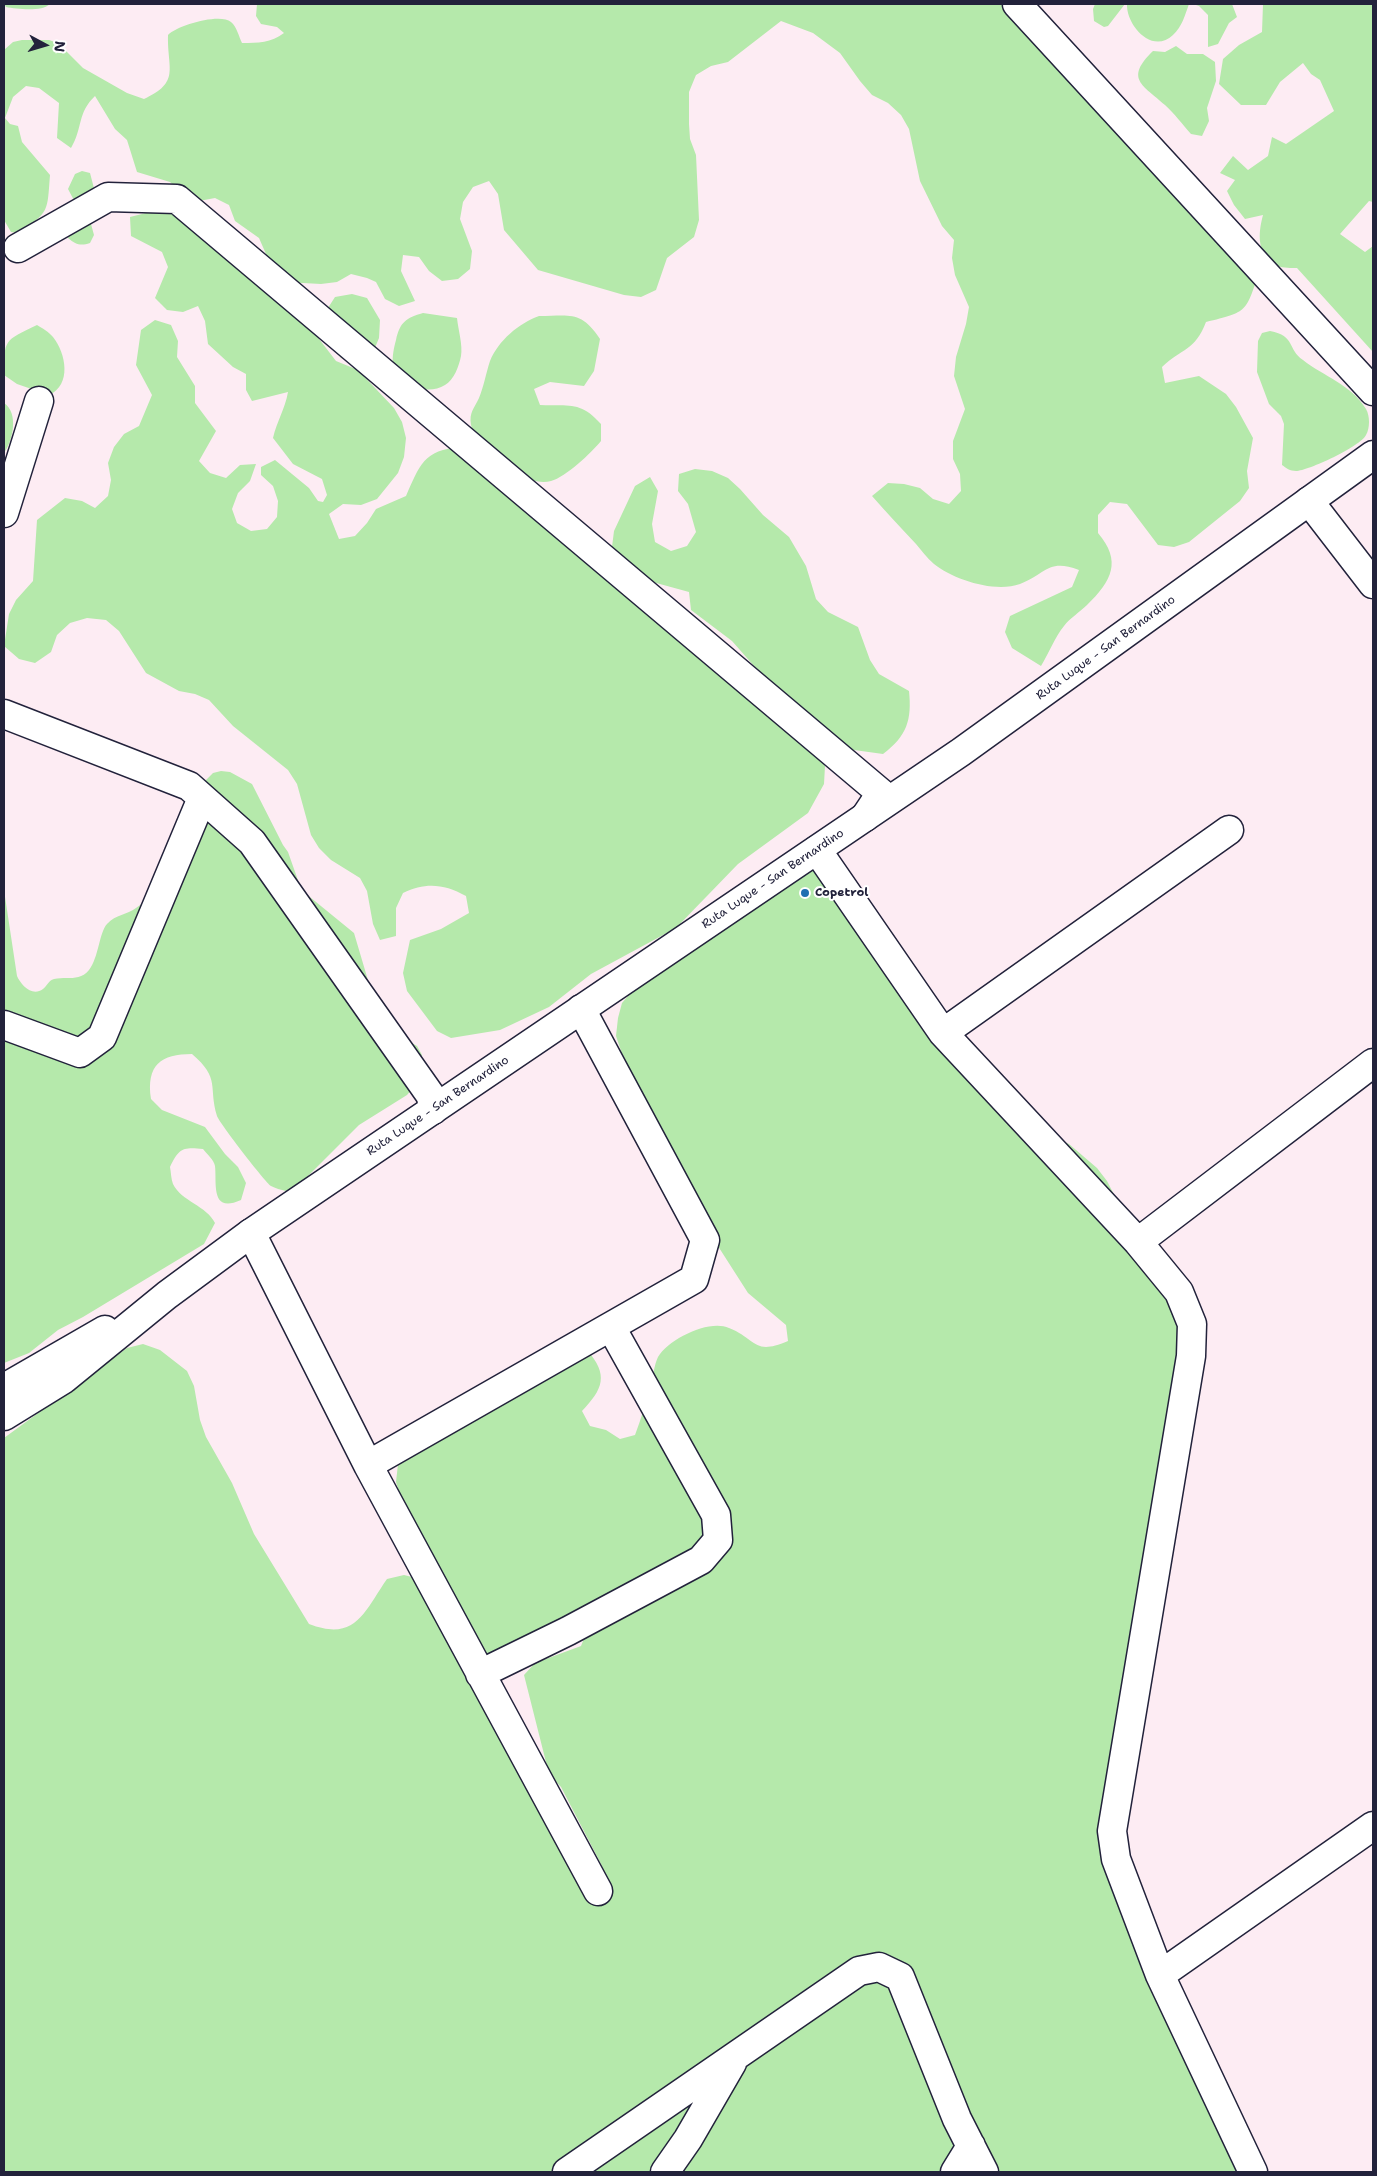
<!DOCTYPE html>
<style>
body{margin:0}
#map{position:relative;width:1377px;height:2176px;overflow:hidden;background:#fdecf3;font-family:"Shantell Sans",sans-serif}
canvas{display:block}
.frame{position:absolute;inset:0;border:5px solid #22223b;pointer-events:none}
.north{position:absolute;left:20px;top:20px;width:50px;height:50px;-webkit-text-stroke:4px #fff;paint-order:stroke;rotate:96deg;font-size:14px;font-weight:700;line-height:20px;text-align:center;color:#22223b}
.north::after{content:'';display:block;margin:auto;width:18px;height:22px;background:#22223b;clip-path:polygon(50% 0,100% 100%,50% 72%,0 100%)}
</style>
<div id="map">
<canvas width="1377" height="2176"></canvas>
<div class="frame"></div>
<div class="north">N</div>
</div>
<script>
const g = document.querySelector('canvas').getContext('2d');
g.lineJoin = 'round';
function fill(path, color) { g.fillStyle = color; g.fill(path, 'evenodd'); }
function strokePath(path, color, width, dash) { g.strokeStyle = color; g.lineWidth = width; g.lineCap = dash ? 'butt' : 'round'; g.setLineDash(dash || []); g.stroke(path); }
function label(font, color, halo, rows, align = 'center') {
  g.font = font + ' "Shantell Sans",sans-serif'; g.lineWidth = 4; g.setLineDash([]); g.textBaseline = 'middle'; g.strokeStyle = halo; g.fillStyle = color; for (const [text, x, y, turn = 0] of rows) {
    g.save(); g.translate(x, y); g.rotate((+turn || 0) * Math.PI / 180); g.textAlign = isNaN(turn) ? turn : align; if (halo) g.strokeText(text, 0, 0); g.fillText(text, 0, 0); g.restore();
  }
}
fill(new Path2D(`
 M4 4H50C42 12 17 9 6 7Z
 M257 4H1014L1185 187 1207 231 1252 256 1259 272C1246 312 1248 312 1206 322 1195 351 1182 348 1162 367L1165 383 1199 376 1226 394 1236 407 1253 438 1247 471 1249 488 1240 501 1189 542 1174 547 1158 545 1127 504 1110 502 1098 515V533C1122 561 1112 581 1087 605 1080 612 1070 618 1064 626 1055 637 1049 653 1041 666L1012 648 1005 632 1010 616 1072 587 1079 570C1048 558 1046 574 1020 584 995 593 954 580 934 564 927 558 921 550 916 544 901 528 886 512 872 496L888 483 904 484 920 488 933 499 949 504 961 491 960 474 953 459V441L965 409 954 376 956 357 966 324 969 307 955 275 952 258 954 240 942 226 920 181 909 129 901 115 888 103 872 95 860 81 840 53 813 33 781 21 728 62 711 66 696 75 689 92V124L690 139 696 155 699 220 694 237 667 258 656 290 641 297 624 295 538 270 504 230 498 194 489 181 473 187 463 202 460 219 472 251 470 269 458 279 442 281 429 271 419 257 403 255 401 271 415 301 399 306 385 299 376 282 367 278 351 274 337 282 321 284 285 282 273 270 259 238 235 221 229 205 215 198 199 201 183 194 170 182 137 172 127 140 115 129 95 96C77 113 83 128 71 148L57 138 59 103 39 88 26 86 13 97 5 118 10 124 18 126 22 142 50 175C47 212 50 211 19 233L11 232 4 220V50L13 42 22 40H49L58 43 83 68 127 93 144 99C181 82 167 69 168 35 178 25 220 13 231 22 237 27 239 37 242 43 258 43 271 43 284 33L277 27 261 24 256 16Z
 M1095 4H1125L1108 26 1104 27 1094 21 1093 9Z
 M1127 4H1189C1185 15 1182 27 1173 35 1152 55 1126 25 1127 4Z
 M1193 4H1232L1237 17 1229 23 1218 44 1208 47V15L1199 6Z
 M1263 4H1373V202L1369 201 1340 234 1365 252 1373 246V352L1297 268C1292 268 1283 268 1278 266 1256 255 1258 234 1263 215L1245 219 1234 205 1227 191 1235 180 1220 173 1233 156 1248 170 1268 156 1272 137 1286 144 1334 111 1320 80 1311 74 1303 63 1280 82 1266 105H1241L1219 84 1223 59 1239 45 1262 32Z
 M1176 46 1187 54H1203L1215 62 1216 81 1207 108 1209 121 1202 136 1191 134C1182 124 1175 114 1165 105 1143 85 1124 79 1153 51L1165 52Z
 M82 171 90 173 96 196 76 204 68 189 75 174Z
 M162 209 179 210 306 322 336 361 358 370 394 408 402 422 406 438 404 457 398 473 377 499 361 505 343 504 329 514 339 539 355 536 367 523 376 509 406 496C420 465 423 450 461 447L806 738 825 766 824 784 808 813 738 864 676 928 591 974 549 1007 500 1030 451 1038 437 1031 407 991 403 973 410 940 441 929 469 913 466 896C444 884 426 882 403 893L396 908V936L380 940 373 924 367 891 360 878 331 860 319 848 311 835 297 784 288 770 233 726 209 700 195 694 179 691 146 673 119 631 106 620 87 618 70 623 57 635 51 652 35 663 19 659 4 646 9 614 16 600 33 581 37 520 65 498 82 501 95 508 108 496 111 480 108 463 114 447 124 434 139 426 152 395 136 365 141 330 155 320 171 325 178 341 177 357 195 386V403L216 431 199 461 210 473 226 478 240 465 256 464 250 481 238 493 232 509 237 523 251 531 267 529 277 517 278 501 273 486 261 475V467L275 460 309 488 318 501 323 502 327 495 322 479 293 464 273 438C277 421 285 409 288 392L252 401 246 390V374L233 367 208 344 205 321 198 306 183 312 167 310 155 298 168 267 162 252 131 236 130 217Z
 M83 222 91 224 94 235 90 243C81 246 76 245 68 238L70 230Z
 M352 294 367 298 380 320 379 338 372 355 357 364 341 358 330 343 326 311 335 297Z
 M423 313 457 318C458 329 463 345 461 356 459 366 454 380 445 385 426 397 397 384 393 363 392 357 394 347 396 340 400 322 406 318 423 313Z
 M539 316C570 316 581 310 600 339L594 371 584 386 550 382 534 389 540 405C569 406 581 401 601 424V441C591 453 566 477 551 481 541 484 526 480 519 473 512 467 510 460 501 454 491 447 474 438 471 425 469 412 474 409 479 398 484 386 486 373 490 361 499 340 518 324 539 316Z
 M37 325C42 328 49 332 53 337 66 353 72 385 49 395L17 384 4 375C4 339 4 341 37 325Z
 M1270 331C1296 336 1287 349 1303 360 1323 376 1352 385 1366 409 1370 416 1370 428 1366 435 1361 446 1308 471 1296 471 1290 471 1286 468 1282 465L1284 424 1281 416 1269 404 1257 372 1258 341 1262 333Z
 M4 403C19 413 13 441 4 453Z
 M695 469 712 471 728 478 740 489 763 515 789 537 806 566 816 599 828 612 858 627 870 660 879 674 909 691C912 720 907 736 883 754L847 749 791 708 732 641 691 610 689 592 649 581 612 547 614 531 635 486 650 477 658 491 652 524 655 542 671 551 687 546 696 532 688 504 678 491 679 474Z
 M221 771 230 772 252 784 283 845 288 852 300 886 305 893 354 933 378 1014 388 1029 417 1046 422 1055 419 1081 407 1095 359 1125 303 1181 286 1191C281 1190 275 1188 271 1186 265 1182 220 1124 217 1116 208 1086 221 1079 192 1054 161 1054 146 1065 151 1099L162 1110 205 1127 225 1154 238 1167 246 1183 241 1200C210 1214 217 1183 215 1166 214 1160 207 1154 203 1149 183 1147 179 1148 170 1167 171 1172 171 1179 173 1184 181 1201 207 1206 215 1223L204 1244 83 1317 58 1330 29 1353 4 1363V890L17 976C21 985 32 997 43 989 48 985 48 981 54 979 67 976 79 982 89 970 99 957 99 933 107 924 116 914 127 915 136 908 144 903 155 892 160 884 180 852 192 815 206 780L213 773Z
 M820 863 857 890 1023 1123 1069 1144 1097 1168 1107 1181 1184 1329 1126 1678 1117 1713 1116 1730 1114 1834 1251 2172H4V1438L127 1348 143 1344 160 1350 187 1371 194 1386 200 1420 206 1437 232 1483 254 1534 309 1624C356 1642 364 1612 387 1579L404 1575 420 1579 605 1882 602 1866 561 1787 549 1774 524 1675 535 1663 581 1646 587 1631 488 1655 474 1646 406 1514 396 1482 398 1464 403 1449 587 1350C609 1375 603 1389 582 1411L590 1426 606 1430 620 1439 635 1435C641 1419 646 1403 650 1387 653 1378 654 1365 658 1357 669 1339 709 1319 729 1328 757 1339 753 1356 788 1341L786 1325 748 1293 700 1218 637 1098 616 1036 618 1018 622 1003 633 990Z`), '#b5e9ab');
const minor = new Path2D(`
 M1017 4 1373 391
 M18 248 108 197 177 199 881 793 865 817
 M1309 501 1373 584
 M4 513 39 401
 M4 714 189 786 252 842 431 1096 433 1110
 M817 850 943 1033 1138 1242 1179 1292 1192 1324 1191 1356 1112 1831 1116 1859 1160 1975 1253 2172
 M4 1025 80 1053 102 1037 202 798
 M943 1033 1229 830
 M251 1233 368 1465 598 1891
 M1138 1242 1373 1063
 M368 1465 694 1279 705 1240 581 1009
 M480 1674 568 1631 701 1560 718 1540 716 1515 611 1327
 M1160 1975 1373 1826
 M567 2172 859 1971 879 1967 900 1977 957 2119 984 2172
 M665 2172 688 2139 732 2063
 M955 2172 971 2146`);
const major = new Path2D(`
 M4 1388 105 1330
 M4 1416 64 1379 167 1295 251 1233 961 752 1373 455`);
strokePath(minor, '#22223b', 31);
strokePath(major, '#22223b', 31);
strokePath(minor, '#fff', 28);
strokePath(major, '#fff', 28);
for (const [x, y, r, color] of [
 [805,893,5,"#1f6fb2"]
]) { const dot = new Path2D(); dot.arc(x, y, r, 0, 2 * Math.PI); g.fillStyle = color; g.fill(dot); strokePath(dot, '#fff', 2); }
label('12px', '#22223b', '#fff', [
 ["Ruta Luque - San Bernardino",1106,648,-36],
 ["Ruta Luque - San Bernardino",773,879,-34],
 ["Ruta Luque - San Bernardino",438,1106,-34]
]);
label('bold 12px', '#22223b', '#fff', [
 ["Copetrol",815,893]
], 'left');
</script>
